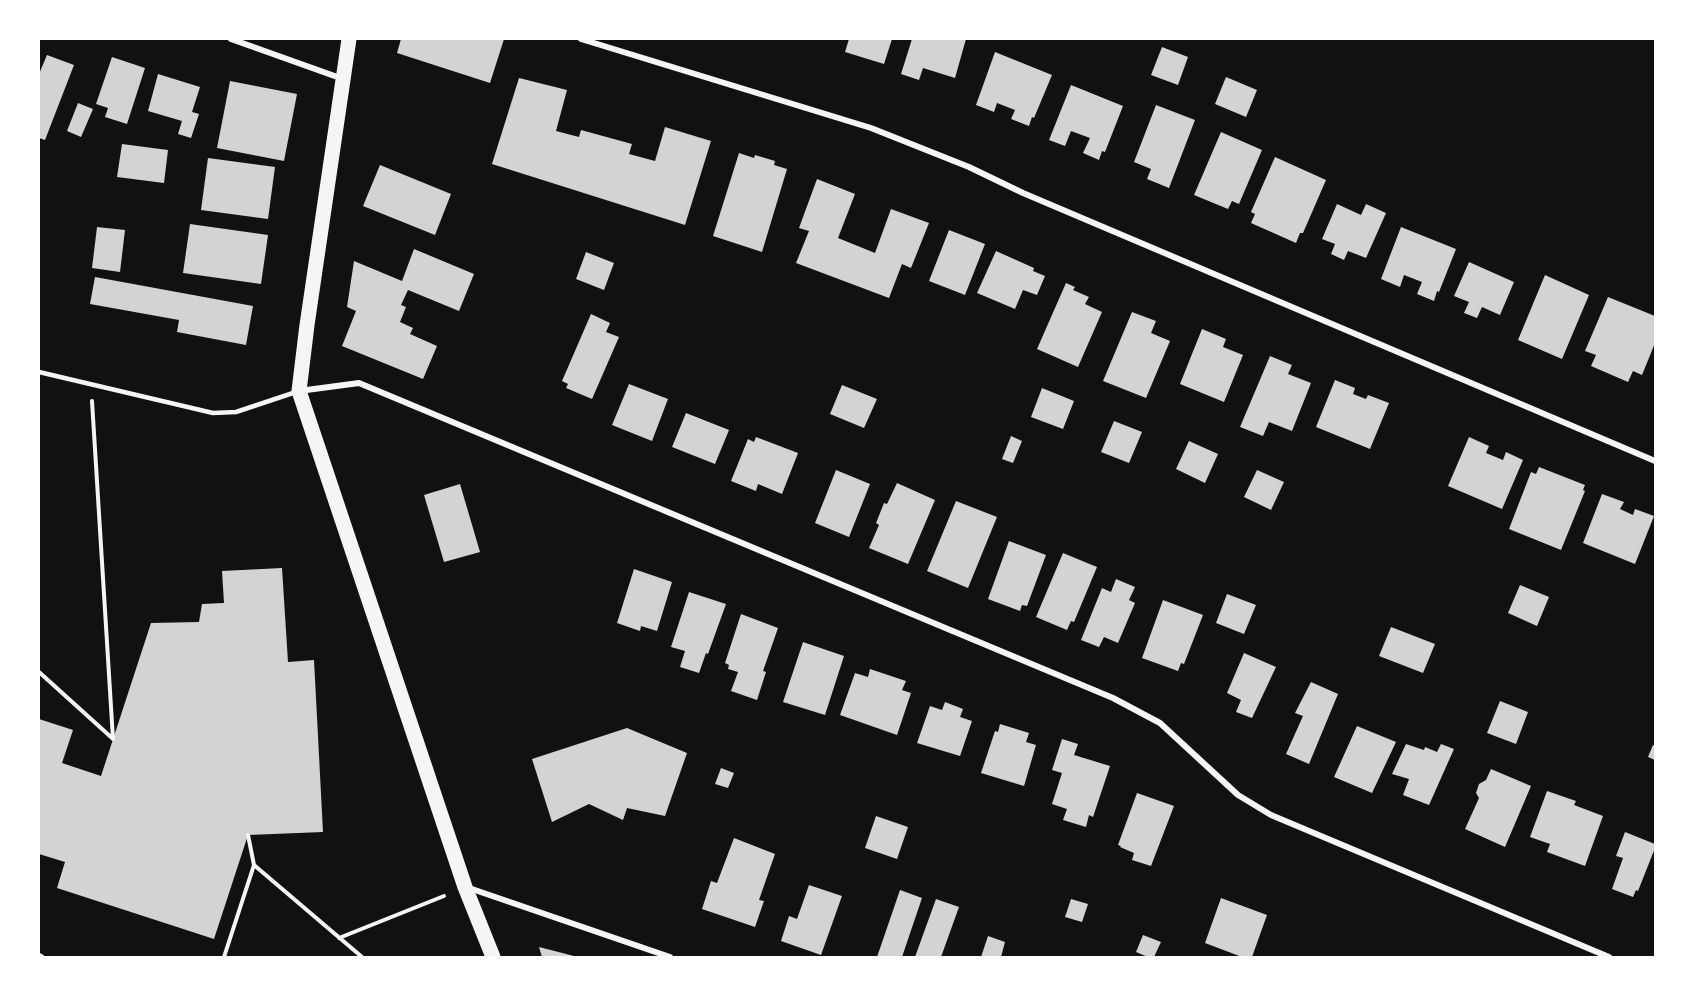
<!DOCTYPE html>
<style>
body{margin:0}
#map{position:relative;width:1694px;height:996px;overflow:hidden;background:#111;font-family:Arial,sans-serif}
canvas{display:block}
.frame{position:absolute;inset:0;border:40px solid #fff;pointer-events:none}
</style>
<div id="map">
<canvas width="1694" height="996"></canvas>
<div class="frame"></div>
</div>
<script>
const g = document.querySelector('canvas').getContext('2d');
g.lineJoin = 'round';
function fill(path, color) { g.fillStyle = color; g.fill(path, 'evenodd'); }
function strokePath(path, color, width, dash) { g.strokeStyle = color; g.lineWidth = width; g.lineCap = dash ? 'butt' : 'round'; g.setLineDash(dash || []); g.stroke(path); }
fill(new Path2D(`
 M401 39H504L490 83 397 53Z
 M849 39H892L884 64 845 52Z
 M912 39H966L955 78 923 68 919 80 901 74Z
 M1162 47 1188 57 1178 85 1151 75Z
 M995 52 1052 75 1034 118 1032 117 1029 126 1011 119 1015 110 997 103 994 112 976 105Z
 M47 55 74 65 45 140 39 138V74Z
 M112 57 145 68 127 124 105 117 108 108 96 104Z
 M158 74 200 87 192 112 199 114 191 138 178 134 182 121 148 111Z
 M1226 77 1257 90 1246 117 1215 104Z
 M519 78 567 90 556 131 579 137 581 130 632 144 629 154 655 161 665 127 711 141 685 225 492 164Z
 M230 81 297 94 284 161 217 148Z
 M1071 85 1123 106 1105 152 1102 151 1099 160 1083 153 1090 138 1071 131 1065 146 1049 140Z
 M78 103 93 109 81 137 67 131Z
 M1156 105 1195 120 1169 188 1147 179 1151 169 1134 162Z
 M1221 132 1262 150 1239 204 1232 201 1228 209 1194 195Z
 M122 144 168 150 164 183 117 177Z
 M739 153 754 158 755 155 775 161 774 165 787 169 762 252 713 236Z
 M1275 157 1326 180 1303 233H1300L1296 243 1251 223 1255 214 1251 212Z
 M208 158 275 167 268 219 201 210Z
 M380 165 451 194 435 235 363 206Z
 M817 179 855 194 838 238 875 253 891 209 929 223 911 268 902 264 889 298 796 263 809 231 799 228Z
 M1337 204 1361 215 1366 204 1386 213 1366 258 1348 251 1344 260 1331 254 1335 244 1322 239Z
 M190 224 268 235 261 284 183 273Z
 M97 227 125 230 120 272 92 268Z
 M1401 227 1456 249 1439 292 1437 291 1434 301 1417 294 1422 282 1404 275 1400 287 1381 279Z
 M949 230 985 244 965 295 929 281Z
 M414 249 474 274 459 311 408 290 401 305 406 307 400 322 413 328 410 334 437 346 423 379 342 346 356 311 347 307 354 261 402 281Z
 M996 251 1034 268 1033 271 1045 276 1037 295 1023 290 1015 309 977 293Z
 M586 252 614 263 604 290 576 279Z
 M1469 262 1514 282 1500 315 1482 307 1477 318 1464 313 1469 302 1454 296Z
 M1545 275 1589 295 1562 359 1518 340Z
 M95 277 253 306 246 345 177 332 179 320 90 304Z
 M1066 283 1075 287 1073 290 1089 297 1085 304 1102 312 1078 367 1037 349Z
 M1608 297 1655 316V343L1642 375 1633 371 1628 382 1591 366 1596 355 1585 351Z
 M1132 312 1156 321 1151 333 1170 341 1146 398 1103 381Z
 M591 314 610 323 606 332 619 337 592 399 566 388 568 384 562 381Z
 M1202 329 1226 339 1223 347 1243 355 1224 402 1180 384Z
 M1270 356 1292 365 1288 374 1311 383 1292 431 1269 422 1263 436 1240 427Z
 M1335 380 1355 388 1353 394 1366 399 1368 395 1389 403 1370 449 1316 427Z
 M629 384 668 399 652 441 612 425Z
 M842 385 877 399 864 428 830 414Z
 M1042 388 1074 401 1063 429 1031 417Z
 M686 413 729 430 715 464 672 447Z
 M1114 421 1142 432 1129 463 1101 452Z
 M1011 436 1022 441 1013 463 1002 459Z
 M756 437 798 453 782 494 758 484 756 491 731 481 748 439 754 442Z
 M1469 437 1489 446 1486 453 1503 460 1506 452 1523 460 1502 509 1448 486Z
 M1189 441 1218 454 1205 483 1176 469Z
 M1539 467 1585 485 1583 490 1585 491 1561 550 1509 529 1531 472 1536 474Z
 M836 470 870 484 849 537 815 523Z
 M1257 470 1284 482 1271 510 1244 497Z
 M897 483 935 500 908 564 869 548 879 525 876 523 884 503 887 504Z
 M460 484 480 552 444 562 424 495Z
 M1602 494 1624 502 1620 509 1633 515 1635 509 1654 516 1635 564 1583 543Z
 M956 501 997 517 968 588 927 571Z
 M1009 541 1046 555 1027 606 1022 605 1020 611 988 599Z
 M1063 553 1097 567 1074 622 1071 621 1067 630 1036 617Z
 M282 568 288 662 314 660 323 832 248 835 214 939 57 888 65 862 39 854V719L73 730 62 763 101 776 151 623 199 622 202 604 224 603 222 571Z
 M634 569 672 582 657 631 641 626 640 631 617 623Z
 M1116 579 1135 587 1129 600 1135 603 1118 643 1104 637 1099 647 1081 640 1102 588 1111 592Z
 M1520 585 1549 597 1537 626 1508 613Z
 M689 592 726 604 708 654 706 653 699 673 680 667 685 651 671 647Z
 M1227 594 1256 605 1244 634 1216 623Z
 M1163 600 1203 615 1184 664 1181 663 1178 671 1142 658Z
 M741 614 778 628 763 671 766 672 757 700 731 691 738 672 728 669 729 665 725 663Z
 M1391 627 1435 644 1423 673 1379 656Z
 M803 642 844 656 825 715 783 702Z
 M1244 653 1276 667 1252 718 1236 712 1241 700 1227 693Z
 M870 669 906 681 902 690 911 693 897 735 840 715 855 673 868 677Z
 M1311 682 1338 694 1309 764 1286 754 1303 716 1295 713Z
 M1500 701 1528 712 1516 744 1487 733Z
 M945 702 963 709 960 717 972 721 960 756 917 743 930 706 942 710Z
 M1000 724 1029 733 1026 742 1036 745 1024 786 981 773 995 731 998 732Z
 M1357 726 1396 742 1372 793 1334 777Z
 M627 728 687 753 665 816 627 808 623 820 589 804 552 822 532 759Z
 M1062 739 1078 744 1074 755 1110 766 1093 817 1089 815 1086 827 1063 820 1067 809 1052 804 1062 773 1052 770Z
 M1406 744 1424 750 1425 747 1437 752 1441 744 1454 749 1429 805 1403 795 1409 779 1392 774Z
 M1653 745 1655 746V760L1648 757Z
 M721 768 734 773 728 788 715 784Z
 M1491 769 1531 786 1505 847 1465 829 1479 798 1476 793 1479 784 1486 780Z
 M1547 791 1576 801 1574 805 1603 816 1585 866 1547 852 1550 844 1530 837Z
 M1137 793 1174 806 1151 866 1132 860 1134 853 1120 847 1121 846 1118 845Z
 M876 816 908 827 897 859 865 848Z
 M1625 832 1655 844V848L1638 891 1636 890 1633 897 1612 889 1623 858 1616 856Z
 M734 838 775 854 759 900 764 901 755 927 702 909 711 881 717 883Z
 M809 885 842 896 821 955 781 941 789 916 797 919Z
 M900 890 922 898 902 957H877Z
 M1221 898 1267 915 1252 957H1242L1205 943Z
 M936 899 959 907 941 957H915Z
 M1071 899 1088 904 1082 922 1065 917Z
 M1143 935 1161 942 1154 957H1148L1136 952Z
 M988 936 1005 942 1001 957H981Z
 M539 947 574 956 573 957H542Z`), '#d3d3d3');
strokePath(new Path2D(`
 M92 401 113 739
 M39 672 112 738
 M248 835 254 865 362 957
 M339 938 444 896
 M224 957 254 865`), '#f5f5f5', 4);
strokePath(new Path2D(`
 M39 372 213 413 236 412 296 392`), '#f5f5f5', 4.5);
strokePath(new Path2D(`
 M231 39 343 79
 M581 39 871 128 969 167 1023 193 1655 461
 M299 391 359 383 1113 698 1160 723 1238 795 1271 815 1609 957
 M469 888 670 957
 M39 956 41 957`), '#f5f5f5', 6);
strokePath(new Path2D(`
 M349 39 307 325 299 391 465 887 493 957`), '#f5f5f5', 15);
</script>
